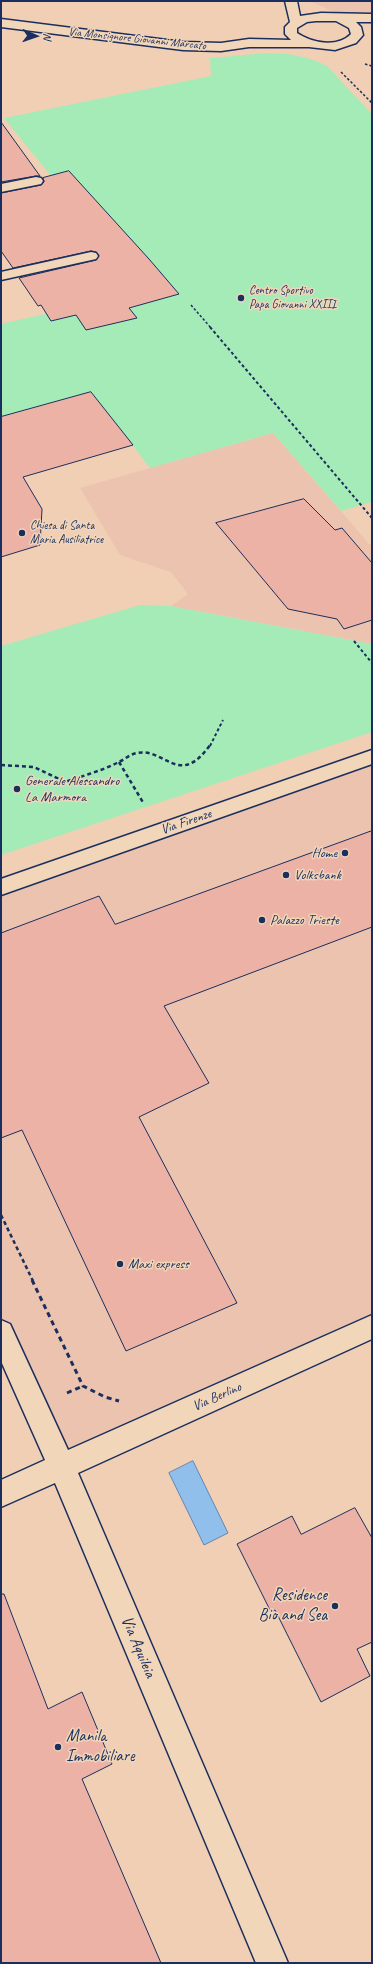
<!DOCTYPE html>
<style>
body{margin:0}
#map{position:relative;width:373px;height:1964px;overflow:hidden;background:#f1cfb5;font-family:Caveat,sans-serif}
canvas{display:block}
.frame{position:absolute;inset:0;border:2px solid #1b2f5e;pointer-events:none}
.north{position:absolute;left:16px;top:16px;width:40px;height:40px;-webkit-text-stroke:3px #f2d6b9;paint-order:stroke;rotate:92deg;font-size:11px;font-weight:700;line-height:16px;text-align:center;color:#1b2f5e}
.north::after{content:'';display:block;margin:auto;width:14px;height:18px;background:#1b2f5e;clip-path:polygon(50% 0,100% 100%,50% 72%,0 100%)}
</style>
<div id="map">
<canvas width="373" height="1964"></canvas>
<div class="frame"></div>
<div class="north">N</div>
</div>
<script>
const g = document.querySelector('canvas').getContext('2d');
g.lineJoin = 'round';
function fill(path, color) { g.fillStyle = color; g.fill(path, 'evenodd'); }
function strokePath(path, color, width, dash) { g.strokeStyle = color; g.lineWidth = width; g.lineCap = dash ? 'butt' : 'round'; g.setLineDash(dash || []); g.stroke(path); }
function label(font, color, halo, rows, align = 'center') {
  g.font = font + ' Caveat,sans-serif'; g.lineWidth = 3; g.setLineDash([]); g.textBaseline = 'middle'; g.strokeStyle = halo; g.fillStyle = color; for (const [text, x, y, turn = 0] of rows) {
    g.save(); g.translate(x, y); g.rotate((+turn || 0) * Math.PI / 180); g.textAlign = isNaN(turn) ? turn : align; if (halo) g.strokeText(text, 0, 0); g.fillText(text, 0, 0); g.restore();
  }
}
fill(new Path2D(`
 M309 1H372V16L339 14Z
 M273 433 372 547V644L171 606 188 594 171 572 120 555 80 488Z
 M372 757V1330L62 1467 1 1329V887Z`), '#ecc3ae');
fill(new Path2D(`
 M267 53C288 53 308 56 327 66L372 114V502L341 511 273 433 150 468 91 392 1 417V324L71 308 129 264 51 176 4 118 211 76 210 58Z
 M140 605 171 606 372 644V732L1 855V646Z`), '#a5ebb7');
const water = new Path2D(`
 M193 1461 228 1533 204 1545 169 1473Z`);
fill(water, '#8fbfea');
strokePath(water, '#6185b2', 1);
const building = new Path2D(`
 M1 122 40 176H36L1 182Z
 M69 171 149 259 179 294 129 308 137 318 86 330 76 315 51 321 41 305 38 306 19 278 96 260 99 255 96 252 91 251 13 268 1 251V193L41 185 44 182 43 178Z
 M91 392 133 445 23 477 42 509 40 545 1 557V417Z
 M304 499 335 530 342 528 372 563V620L344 629 337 619 288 609 216 523Z
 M372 831V927L164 1006 209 1083 139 1117 237 1303 126 1351 22 1130 1 1138V933L99 896 115 924Z
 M355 1508 372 1538V1642L357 1649 370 1676 321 1702 275 1610 271 1612 237 1544 292 1516 301 1534Z
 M1 1594H4L48 1709 82 1692 112 1764 82 1779 161 1963H1Z`);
fill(building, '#ecb2a6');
strokePath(building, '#1b2f5e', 1);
const minor = new Path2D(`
 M285 1H297L300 16 321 13 372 14V22H356L361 27 363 35 356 43 335 50 309 47H249L221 51 183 50 1 27V19L183 42 221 43 249 39 291 40 285 34V27L290 22ZM316 21H336L349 28 351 34C337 48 312 43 297 33V28L307 22Z
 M36 177 41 178 43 181 41 184 1 192V184Z
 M91 252 96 253 98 256 96 259 1 280V272Z
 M372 750V764L1 895V879Z
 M372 1315V1339L78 1473 288 1963H256L55 1483 1 1507V1480L45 1460 1 1361V1320L10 1324 68 1450Z`);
strokePath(minor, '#1b2f5e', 3);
strokePath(new Path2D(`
 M365 64 372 66
 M341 72 372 103
 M191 305 211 328`), '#1b2f5e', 1.5, [2.5, 2]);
strokePath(new Path2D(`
 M210 327 372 518
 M354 641 372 663
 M210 746 223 720`), '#1b2f5e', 2, [3, 2.5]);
strokePath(new Path2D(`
 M119 762 144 804
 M1 765 34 767 65 782C82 776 101 771 117 763 124 760 130 754 137 753 165 747 179 789 210 745
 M1 1215 33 1281`), '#1b2f5e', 2.5, [4, 3]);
strokePath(new Path2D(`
 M32 1280 83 1386 105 1397 119 1401
 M67 1393 83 1386`), '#1b2f5e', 3, [5, 4]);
fill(minor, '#f2d6b9');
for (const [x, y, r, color] of [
 [241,298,4,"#1b2f5e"],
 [22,533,4,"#1b2f5e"],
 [17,789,4,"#1b2f5e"],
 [345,853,4,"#1b2f5e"],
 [286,875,4,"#1b2f5e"],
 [262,920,4,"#1b2f5e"],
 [120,1264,4,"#1b2f5e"],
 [335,1606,4,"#1b2f5e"],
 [58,1747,4,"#1b2f5e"]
]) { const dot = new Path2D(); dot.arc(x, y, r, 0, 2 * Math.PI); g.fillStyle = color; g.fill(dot); strokePath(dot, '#f2d6b9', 1.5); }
label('12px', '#1b2f5e', '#f2d6b9', [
 ["Via Monsignore Giovanni Marcato",137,39,6]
]);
label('12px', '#1b2f5e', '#f2d6b9', [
 ["Centro Sportivo",249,291],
 ["Papa Giovanni XXIII",249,305],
 ["Chiesa di Santa",30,526],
 ["Maria Ausiliatrice",30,540]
], 'left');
label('14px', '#1b2f5e', '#f2d6b9', [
 ["Generale Alessandro",25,781],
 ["La Marmora",25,797],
 ["Home",337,853,"right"],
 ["Volksbank",294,875],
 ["Palazzo Trieste",270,920],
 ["Maxi express",128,1264]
], 'left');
label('14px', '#1b2f5e', '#f2d6b9', [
 ["Via Firenze",186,822,-19],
 ["Via Berlino",217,1397,-24]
]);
label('17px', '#1b2f5e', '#f2d6b9', [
 ["Residence",327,1596],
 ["Bio and Sea",327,1616],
 ["Manila",66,1737,"left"],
 ["Immobiliare",66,1757,"left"]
], 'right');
label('17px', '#1b2f5e', '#f2d6b9', [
 ["Via Aquileia",138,1647,67]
]);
</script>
